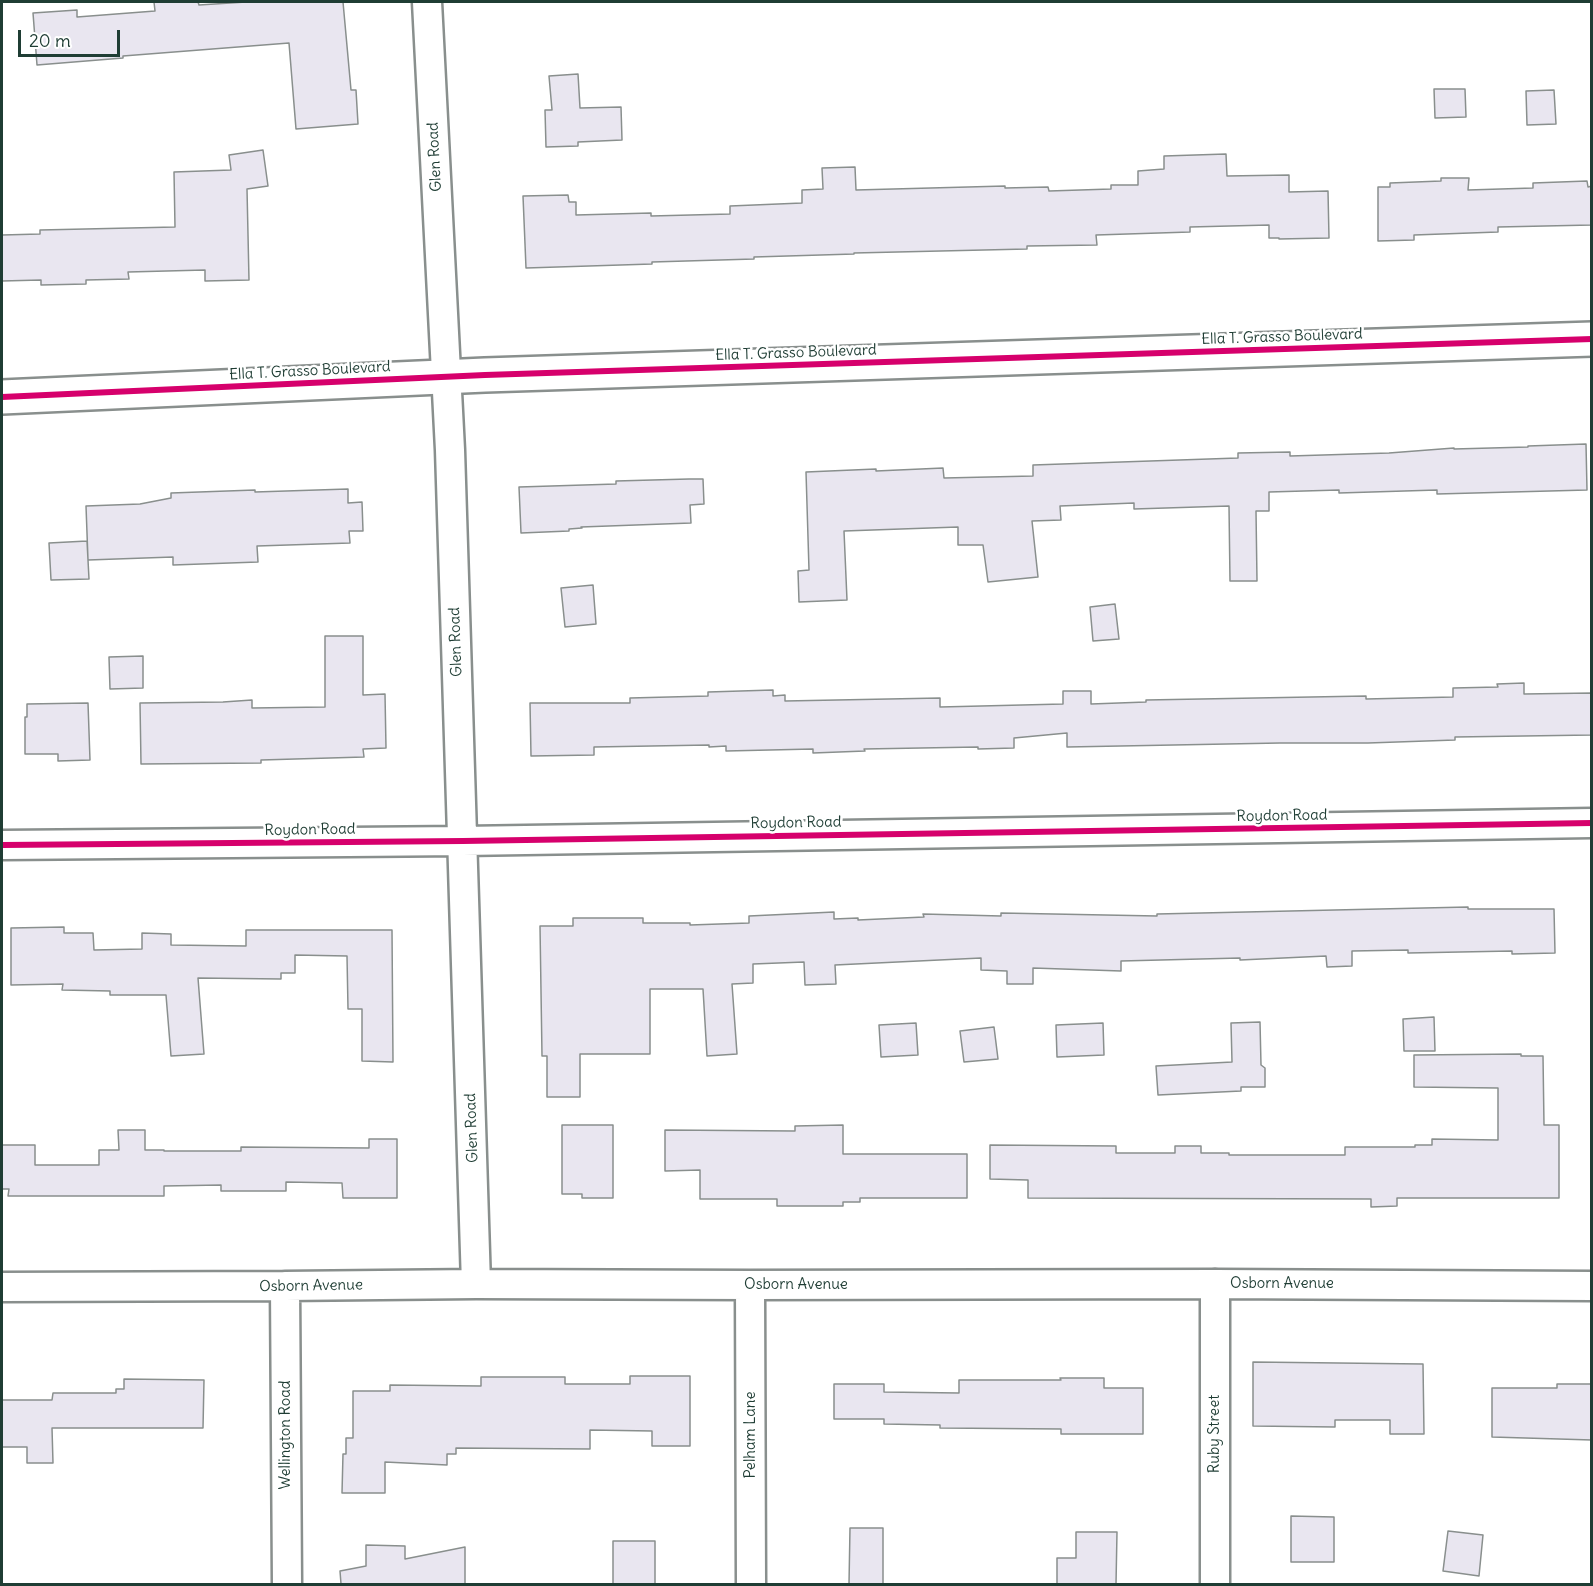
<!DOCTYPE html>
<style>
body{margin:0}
#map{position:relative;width:1593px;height:1586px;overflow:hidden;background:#fff;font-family:Delius,sans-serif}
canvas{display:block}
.frame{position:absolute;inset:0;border:3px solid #1f3d34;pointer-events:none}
.scale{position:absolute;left:18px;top:30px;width:102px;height:27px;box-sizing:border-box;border:3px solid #1f3d34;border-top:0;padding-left:8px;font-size:18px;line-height:21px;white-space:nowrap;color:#1f3d34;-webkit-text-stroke:4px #fff;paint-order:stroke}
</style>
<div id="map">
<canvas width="1593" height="1586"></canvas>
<div class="frame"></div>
<div class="scale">20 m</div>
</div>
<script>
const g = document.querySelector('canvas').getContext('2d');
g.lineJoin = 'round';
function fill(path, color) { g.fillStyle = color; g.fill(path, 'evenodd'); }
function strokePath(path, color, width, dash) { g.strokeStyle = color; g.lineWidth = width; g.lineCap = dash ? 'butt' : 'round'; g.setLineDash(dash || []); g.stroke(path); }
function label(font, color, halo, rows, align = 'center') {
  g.font = font + ' Delius,sans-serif'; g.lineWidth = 5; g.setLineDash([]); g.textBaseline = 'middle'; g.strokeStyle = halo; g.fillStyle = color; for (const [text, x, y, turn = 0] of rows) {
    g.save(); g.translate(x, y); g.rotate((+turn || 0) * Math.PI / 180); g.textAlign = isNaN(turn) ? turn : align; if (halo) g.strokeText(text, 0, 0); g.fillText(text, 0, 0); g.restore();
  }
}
const building = new Path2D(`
 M154 2H198L199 5 246 2H343L351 90H356L358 124 296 129 289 43 123 56V58L37 65 33 13 77 10V17L155 11Z
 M578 74 580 108 621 107 622 140 578 142V146L546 147 545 110H552L549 76Z
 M1434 89H1465L1466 117 1435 118Z
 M1554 90 1556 124 1527 125 1526 91Z
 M263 150 268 186 247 189 249 280 205 281V270L128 272 129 279 86 280V284L41 285V280L2 281V235L40 234V230L175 227 174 172 231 170 229 155Z
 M1226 154 1227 176 1289 175V192L1328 191 1329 238 1279 239V238H1269V225L1190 227V232L1096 235 1097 245 1027 246V249L854 253V254L754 257V259L652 262V264L526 268 523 196 568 195 569 202H576V215L651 213V216L730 214V206L802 203V190L823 189 822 168 855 167 856 190 1005 186V188L1048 187 1049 191 1111 189V185H1138V171L1164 169V156Z
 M1441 178H1469L1468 190 1533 188V183L1587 181 1588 187 1592 186V225L1498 227V232L1414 235V240L1378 241V187H1390V183L1441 181Z
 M1586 444 1587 490 1437 494V490L1339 493V490L1269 492V511H1256L1257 581H1230L1229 506 1134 509V503L1060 506 1061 520 1032 521 1038 577 988 582 983 545H958V527L844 531 847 600 799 602 798 571 809 570 806 472 876 469V471L943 468 944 478 1033 476V465L1238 458V453L1290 452V456L1389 453 1454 448V449L1528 447V446Z
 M689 479H703L704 504 690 505 691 523 581 527 582 528 569 529V531L521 533 519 487 616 484V481Z
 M348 489V503L362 502 363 531H349L350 543 257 546 258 562 173 565V557L88 560 86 506 140 504 171 498V493L255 490V492Z
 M87 541 89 579 51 580 49 543Z
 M593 585 596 624 565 627 561 588Z
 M1115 604 1119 639 1093 641 1090 607Z
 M325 636H363V695L385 694 386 748 363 749 364 757 261 760V763L141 764 140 703 223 702 252 700V708L325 707Z
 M143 656V688L110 689 109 657Z
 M1524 683V694L1592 693V735L1455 737V740L1368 743H1280L1067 747V733L1014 738V748L978 749V747L864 749 865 751 813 753V749L726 751V746L709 747V745L594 747V755L531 756 530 703H630V698L708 696V692L773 690V696L785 695V701L940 698V707L1063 704V691H1091V704L1146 702V700L1366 696V699L1453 697V688L1498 687 1497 684Z
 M88 703 90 760 58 761V754H25V717H27V704Z
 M1468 907V909H1554L1555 953 1512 954V951L1408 953V950L1352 951V966L1327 967 1326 956 1240 960V958L1121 961V971L1033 968V984H1007V971L981 970V958L835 965 836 984 805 985 804 962 753 964V983L732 984 737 1054 707 1056 703 989H650V1054H580V1097H547V1056H542L540 926H573V918H643V923H690V925L749 923V916L834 912V919L858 918V920L924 917 923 914 1001 916V913L1157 916V914Z
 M64 927V933H93L94 950 142 949V933L171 934V945L246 946V930H392L393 1062 362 1061V1009H348L347 956 295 955V973H281V979L198 978 204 1054 171 1056 166 995H110V991L62 990 63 984 11 985V928Z
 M1434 1017 1435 1051H1404L1403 1019Z
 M1260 1022 1261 1065 1265 1068V1087H1241V1091L1158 1095 1156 1066 1232 1062 1231 1023Z
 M916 1023 918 1055 881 1057 879 1025Z
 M1103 1023 1104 1055 1057 1057 1056 1025Z
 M994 1027 998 1059 964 1062 960 1031Z
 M1521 1054V1056H1543L1544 1125H1559V1198H1397V1206L1371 1207V1199L1028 1198V1180L990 1179V1145L1116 1146V1153H1175V1146H1201V1153H1229V1155H1345V1147H1415V1145H1432V1139L1498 1140V1088L1414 1087V1055Z
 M562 1125H613V1198H582V1194H562Z
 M843 1125V1154H967V1198H860V1202H843V1206H777V1199H700V1170L665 1171V1130L795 1131V1126Z
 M118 1130H145V1150H164V1151H241V1147L369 1148V1139H397V1198H343L342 1183 286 1182V1191H221V1185L164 1186V1196H8L9 1189H2V1145H35V1165H99V1150H119Z
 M1253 1362 1423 1364 1424 1434H1390V1420H1335V1427L1253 1426Z
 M630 1376H690V1446H652V1431L590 1430V1449L456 1448V1454H447V1465L385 1462V1493H342L343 1454H346V1438H353V1391H390V1385L481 1386V1377H565V1384H630Z
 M1060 1378H1104V1388H1143V1434H1061V1429L940 1428V1425L884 1424V1419H834V1384H884V1392L959 1393V1380H1061Z
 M124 1379 204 1380 203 1428H52L53 1463H27V1447H2V1400H52L53 1393H116V1389H124Z
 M1557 1384H1592V1440L1492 1437V1388H1557Z
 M1291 1516 1334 1517V1562H1291Z
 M850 1528H883V1584H849Z
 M1448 1531 1483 1535 1479 1576 1443 1571Z
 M1076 1532H1117L1116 1584H1057V1558H1076Z
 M613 1541H655V1584H613Z
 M366 1545 405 1546V1559L465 1547V1584H341L340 1571 366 1566Z`);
fill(building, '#e9e6f0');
strokePath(building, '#898f8d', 1.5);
const minor = new Path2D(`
 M427 2 450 450 476 1284
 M2 845 463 841 1592 823
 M1215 1284V1584
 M750 1285 751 1584
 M285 1286 287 1584
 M2 1287 285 1286 476 1284 750 1285 1215 1284 1592 1286`);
const secondary = new Path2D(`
 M2 397 485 375 1592 339`);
strokePath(minor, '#898f8d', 33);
strokePath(secondary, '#898f8d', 38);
strokePath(minor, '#fff', 28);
strokePath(secondary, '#fff', 33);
strokePath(new Path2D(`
 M2 397 485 375 1592 339
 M2 845 463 841 1592 823`), '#d6006c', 6);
label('15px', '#1f3d34', '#fff', [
 ["Glen Road",435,157,-93],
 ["Ella T. Grasso Boulevard",1282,337,-2],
 ["Ella T. Grasso Boulevard",796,353,-2],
 ["Ella T. Grasso Boulevard",310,371,-3],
 ["Glen Road",456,642,-92],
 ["Roydon Road",1282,816,-1],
 ["Roydon Road",796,823,-1],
 ["Roydon Road",310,830,-1],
 ["Glen Road",472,1128,-92],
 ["Osborn Avenue",1282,1284],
 ["Osborn Avenue",796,1285],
 ["Osborn Avenue",311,1286,-1],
 ["Ruby Street",1215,1434,-90],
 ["Wellington Road",286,1435,-90],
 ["Pelham Lane",751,1435,-90]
]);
</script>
